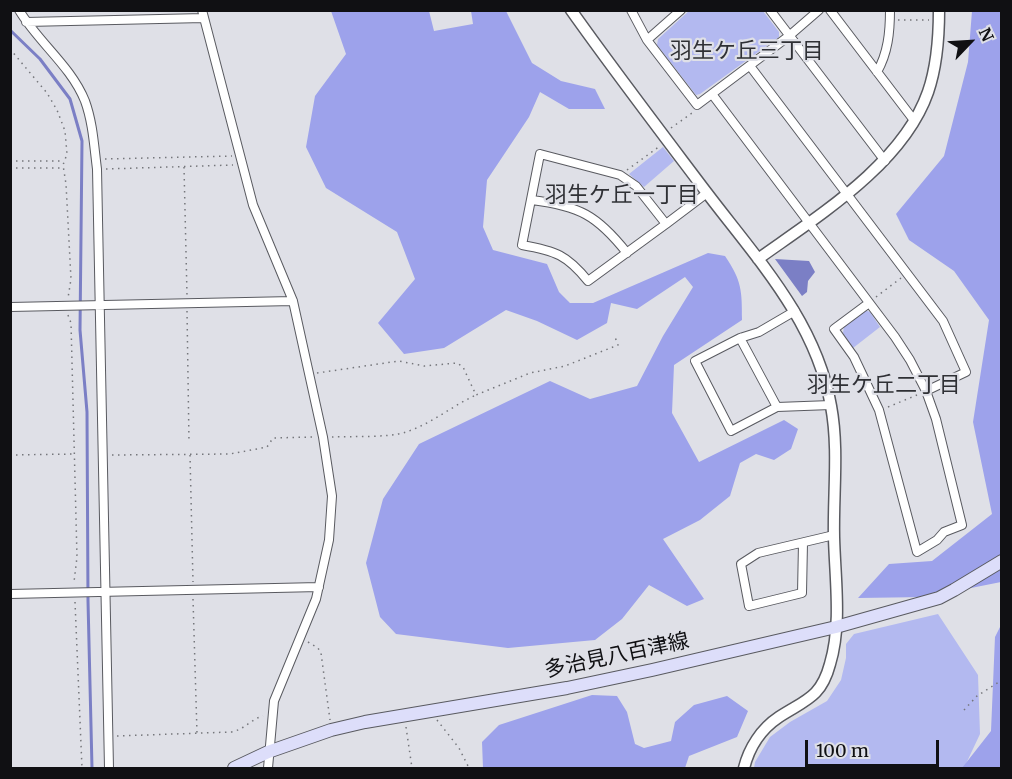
<!DOCTYPE html>
<meta charset="utf-8">
<style>
body{margin:0}
#map{position:relative;width:1012px;height:779px;overflow:hidden;background:#dfe0e7;font-family:Merriweather,serif}
canvas{display:block}
.frame{position:absolute;inset:0;border:12px solid #101013;pointer-events:none}
.north{position:absolute;left:940px;top:12px;width:60px;height:60px;-webkit-text-stroke:4px #dfe0e7;paint-order:stroke;rotate:65deg;font-size:16px;font-weight:700;line-height:24px;text-align:center;color:#101013}
.north::after{content:'';display:block;margin:auto;width:21px;height:27px;background:#101013;clip-path:polygon(50% 0,100% 100%,50% 72%,0 100%)}
.scale{position:absolute;left:805px;top:740px;width:134px;height:27px;box-sizing:border-box;border:3px solid #101013;border-top:0;padding-left:8px;font-size:18px;line-height:21px;white-space:nowrap;color:#101013;-webkit-text-stroke:4px #dfe0e7;paint-order:stroke}
</style>
<div id="map">
<canvas width="1012" height="779"></canvas>
<div class="frame"></div>
<div class="north">N</div>
<div class="scale">100 m</div>
</div>
<script>
const g = document.querySelector('canvas').getContext('2d');
g.lineJoin = 'round';
function fill(path, color) { g.fillStyle = color; g.fill(path, 'evenodd'); }
function strokePath(path, color, width, dash) { g.strokeStyle = color; g.lineWidth = width; g.lineCap = dash ? 'butt' : 'round'; g.setLineDash(dash || []); g.stroke(path); }
function label(font, color, halo, rows, align = 'center') {
  g.font = font + ' Merriweather,"Noto Sans JP",serif'; g.lineWidth = 4.5; g.setLineDash([]); g.textBaseline = 'middle'; g.strokeStyle = halo; g.fillStyle = color; for (const [text, x, y, turn = 0] of rows) {
    g.save(); g.translate(x, y); g.rotate((+turn || 0) * Math.PI / 180); g.textAlign = isNaN(turn) ? turn : align; if (halo) g.strokeText(text, 0, 0); g.fillText(text, 0, 0); g.restore();
  }
}
fill(new Path2D(`
 M690 10 763 11 779 32V37L700 94 696 95 657 45 658 39Z
 M663 147 674 161 644 187 629 174Z
 M865 310 870 312 880 327 853 348 843 333 844 326Z
 M938 614 978 675 980 734 964 768H754L755 762 770 737 790 722 827 701 841 680 846 658V644L854 634Z`), '#b3b9f0');
fill(new Path2D(`
 M331 11H429L434 31 473 24 471 11H506L532 63 561 81 595 89 605 109H569L540 92 529 117 487 180 483 227 493 250 547 264 559 292 570 303H593L708 253 725 256C742 281 742 291 742 320L674 365 672 413 699 462 784 420 798 429 791 449 774 460 756 454 740 463 730 496 700 520 663 539 704 599 687 606 649 585 622 619 595 640 508 648 396 634 380 617 366 563 383 499 419 444 550 381 590 399 637 386 663 336 693 287 685 277 637 309 611 303 607 323 577 340 537 321 506 310 444 348 404 354 378 323 415 279 397 232 326 188 306 147 315 96 346 54Z
 M972 11H1001V582L926 597 858 598 889 564 932 561 992 514 973 422 989 320 954 271 909 240 896 214 944 156 968 62Z
 M1001 625V768H962L991 731 995 637Z
 M592 695 617 696 627 712 635 744 644 748 671 741 675 722 694 705 727 696 748 711 737 737 689 756 685 768H483L482 742 499 725Z`), '#9da2eb');
fill(new Path2D(`
 M775 259 809 261 815 272 808 281 807 292 802 296Z`), '#7b7fc5');
strokePath(new Path2D(`
 M10 30 40 59 70 99 82 141 80 330 87 412 88 601 92 768`), '#7b7fc5', 3);
const minor = new Path2D(`
 M19 10C38 42 71 66 85 101 93 123 94 146 97 169L109 768
 M202 10 253 205 293 301 323 437 332 496 329 540 316 599 274 701 268 768
 M631 10 647 40 697 105 789 36 819 10
 M770 10 885 161
 M830 10 913 119
 M26 22 204 18
 M647 40 681 10
 M750 66 943 321 966 372 926 391
 M877 72C888 53 890 32 890 10
 M712 94 895 337 910 360 926 391 936 419 962 525 944 532 937 540 917 552 879 410 854 357 834 329 869 303
 M540 154 620 175 636 186 666 224 588 281C567 255 556 251 522 245Z
 M532 200C579 206 597 215 627 253
 M666 224 707 193
 M10 307 293 301
 M795 311 759 332 740 338 695 361 731 431 777 407 831 405
 M740 338 777 407
 M803 543 802 593 749 606 741 564 758 553 834 535
 M10 594 319 587`);
const tertiary = new Path2D(`
 M571 10C615 72 661 132 707 193 757 259 816 321 831 406 839 449 833 494 834 537 835 579 842 624 830 664 821 698 805 700 779 717 761 729 749 748 744 768
 M758 259C818 216 903 164 928 92 937 66 939 37 939 10`);
const secondary = new Path2D(`
 M234 768 268 752 331 730 365 722 567 688 652 670 836 627 939 598 954 590 1002 561`);
strokePath(minor, '#595a60', 10);
strokePath(tertiary, '#595a60', 13);
strokePath(secondary, '#595a60', 14);
strokePath(new Path2D(`
 M898 20H929
 M10 49 47 93 57 110 65 131 67 154 63 165 66 184 71 279 68 298
 M671 128 692 113
 M105 159 232 156
 M10 161H64
 M184 167 187 295
 M10 168H63
 M106 169 233 165
 M627 170 660 146
 M876 297 901 278
 M187 311 189 442
 M68 315 71 323 77 557 74 582
 M317 373 399 361 424 366 457 363 463 367 476 395 530 373 565 366 618 345 615 337
 M888 407 917 395
 M332 437C353 436 388 438 406 432 431 424 452 406 476 395
 M10 455 74 454
 M112 455 230 454 267 447 273 438 313 437
 M190 455 193 582
 M193 599 197 733
 M75 602 82 768
 M308 642 318 648 321 653 330 720
 M964 710 977 696 1002 680
 M437 720 459 748 469 768
 M406 727 412 768
 M117 736 231 732C244 730 251 719 263 716`), '#75767b', 1.5, [1.5, 4.5]);
strokePath(minor, '#fff', 8);
strokePath(tertiary, '#fff', 10);
strokePath(secondary, '#dddefa', 12);
label('21px', '#101013', '#dfe0e7', [
 ["多治見八百津線",617,656,-12]
]);
label('22px', '#2f3035', '#dfe0e7', [
 ["羽生ケ丘三丁目",747,52],
 ["羽生ケ丘一丁目",622,196],
 ["羽生ケ丘二丁目",884,386]
]);
</script>
